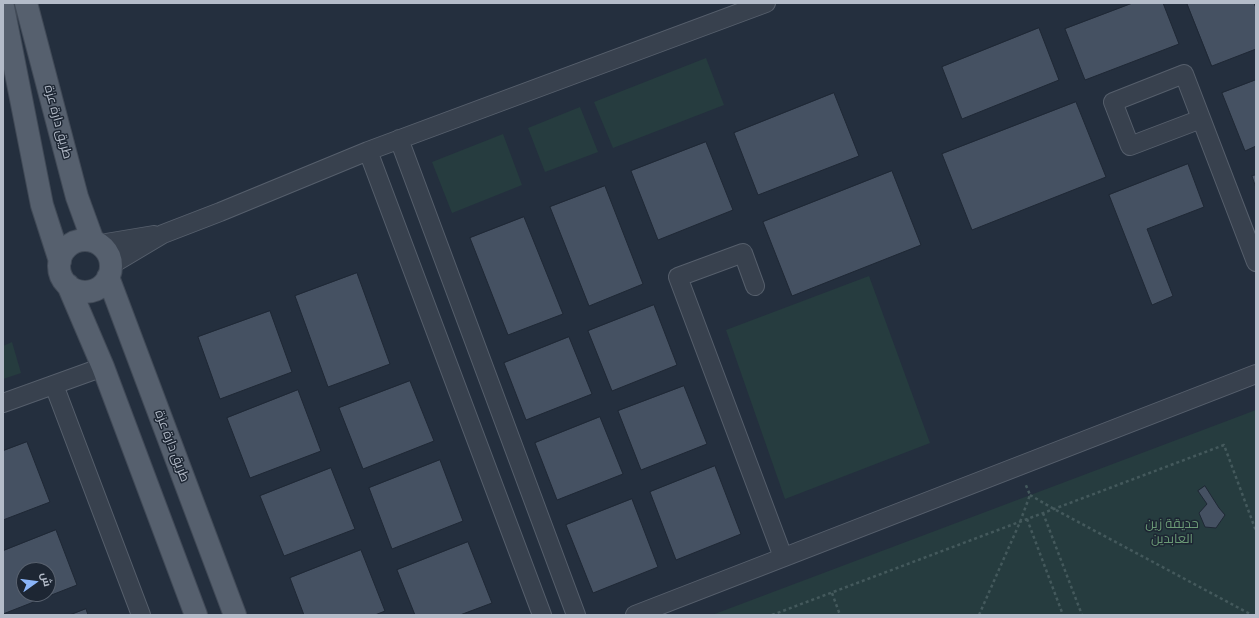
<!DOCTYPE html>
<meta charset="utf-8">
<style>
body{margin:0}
#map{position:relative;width:1259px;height:618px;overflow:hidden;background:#242f3e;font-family:"IBM Plex Sans",Cairo,sans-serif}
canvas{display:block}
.frame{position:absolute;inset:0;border:4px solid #b4bcc9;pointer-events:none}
.north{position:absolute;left:16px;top:562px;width:40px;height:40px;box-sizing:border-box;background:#1d2633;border:1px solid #59626f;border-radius:50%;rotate:76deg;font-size:11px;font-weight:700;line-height:16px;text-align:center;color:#b4bcc9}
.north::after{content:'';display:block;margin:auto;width:14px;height:18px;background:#8ab4f8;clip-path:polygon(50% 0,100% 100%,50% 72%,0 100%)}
</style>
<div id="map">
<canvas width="1259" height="618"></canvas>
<div class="frame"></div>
<div class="north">ش</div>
</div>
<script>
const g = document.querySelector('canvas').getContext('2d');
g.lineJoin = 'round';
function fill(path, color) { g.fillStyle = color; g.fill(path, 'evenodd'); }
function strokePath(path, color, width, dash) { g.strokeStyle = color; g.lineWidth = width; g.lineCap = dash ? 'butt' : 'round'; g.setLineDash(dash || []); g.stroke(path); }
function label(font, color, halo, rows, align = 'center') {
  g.font = font + ' "IBM Plex Sans",Cairo,sans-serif'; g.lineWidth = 3; g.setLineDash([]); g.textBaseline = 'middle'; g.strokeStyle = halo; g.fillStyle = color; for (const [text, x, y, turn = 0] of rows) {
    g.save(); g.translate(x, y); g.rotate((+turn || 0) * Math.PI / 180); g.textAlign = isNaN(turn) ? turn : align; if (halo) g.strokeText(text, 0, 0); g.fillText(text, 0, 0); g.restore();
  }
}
fill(new Path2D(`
 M706 58 724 105 613 148 594 102Z
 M580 107 598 152 545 172 528 128Z
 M503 134 522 185 452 213 432 162Z
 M869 276 930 443 785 499 726 330Z
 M12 342 21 373 3 379V346Z
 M1256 410V615H712Z`), '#263c3f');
const building = new Path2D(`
 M1133 3H1163L1179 44 1085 80 1065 29Z
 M1187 3H1254L1256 8V49L1212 66Z
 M1039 28 1059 80 962 119 942 67Z
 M1256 80V146L1245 151 1222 93Z
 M834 93 859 156 758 195 734 133Z
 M1076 102 1106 177 972 230 942 154Z
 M706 142 733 210 658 240 631 171Z
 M1188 164 1204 207 1147 229 1173 296 1152 305 1109 195Z
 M892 171 921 245 792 296 763 222Z
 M1256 175V188L1252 176Z
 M605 186 643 284 589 306 550 207Z
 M524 217 563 314 508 335 470 238Z
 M357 273 390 364 328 387 295 296Z
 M654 305 677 365 612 391 588 331Z
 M270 311 292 372 220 399 198 337Z
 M569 337 592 394 526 420 504 363Z
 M410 381 434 441 363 469 339 408Z
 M684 386 707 444 641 470 618 411Z
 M298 390 321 451 250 478 227 418Z
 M600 417 623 474 557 500 535 443Z
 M27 442 50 502 3 520V451Z
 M440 460 463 521 392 549 369 488Z
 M715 466 741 534 676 560 650 492Z
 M331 468 355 529 284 556 260 496Z
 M1205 486 1219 508 1225 515 1216 528 1205 527 1199 513 1207 504 1198 491Z
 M632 499 658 567 593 593 566 525Z
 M56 530 77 585 3 614V551ZM24 570H48V594H24Z
 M468 542 492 603 460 615H415L397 570Z
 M361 550 385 611 375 615H304L290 578Z
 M86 609 88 615H70Z`);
fill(building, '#455162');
strokePath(building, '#1f2835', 1);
const minor = new Path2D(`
 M1201 119 1130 146 1113 102 1184 74 1256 262
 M399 139 576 615
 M368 151 542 615
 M100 244 154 235
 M111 265 163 234 220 212 368 151 766 3
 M755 286 743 253 678 277 783 557
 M54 385 141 615
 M3 403 103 367
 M635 615 1256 374`);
const major = new Path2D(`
 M26 3 77 197 93 241
 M3 7 42 205 60 261
 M59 266a26 26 0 1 1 52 0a26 26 0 1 1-52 0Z
 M108 277 235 615
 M68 285 103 367 196 615`);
strokePath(minor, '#565f6c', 20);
strokePath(major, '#414a57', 24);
strokePath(new Path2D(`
 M1030 495 1054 509 1252 615
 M1043 513 1082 615
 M1027 519 1063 615
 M832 593 840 615
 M772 615 1224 445 1256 531
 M979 615 1020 522 1030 495 1025 483`), '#44595c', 2.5, [3, 3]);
strokePath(minor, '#38414e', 18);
strokePath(major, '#56606e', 22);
label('13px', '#b4bcc9', '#1d2633', [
 ["طريق دارة عزة",58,122,75],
 ["طريق دارة عزة",172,446,69]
]);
label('13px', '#6b9a76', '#1d2633', [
 ["حديقة زين",1172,524],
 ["العابدين",1172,539]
]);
</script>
